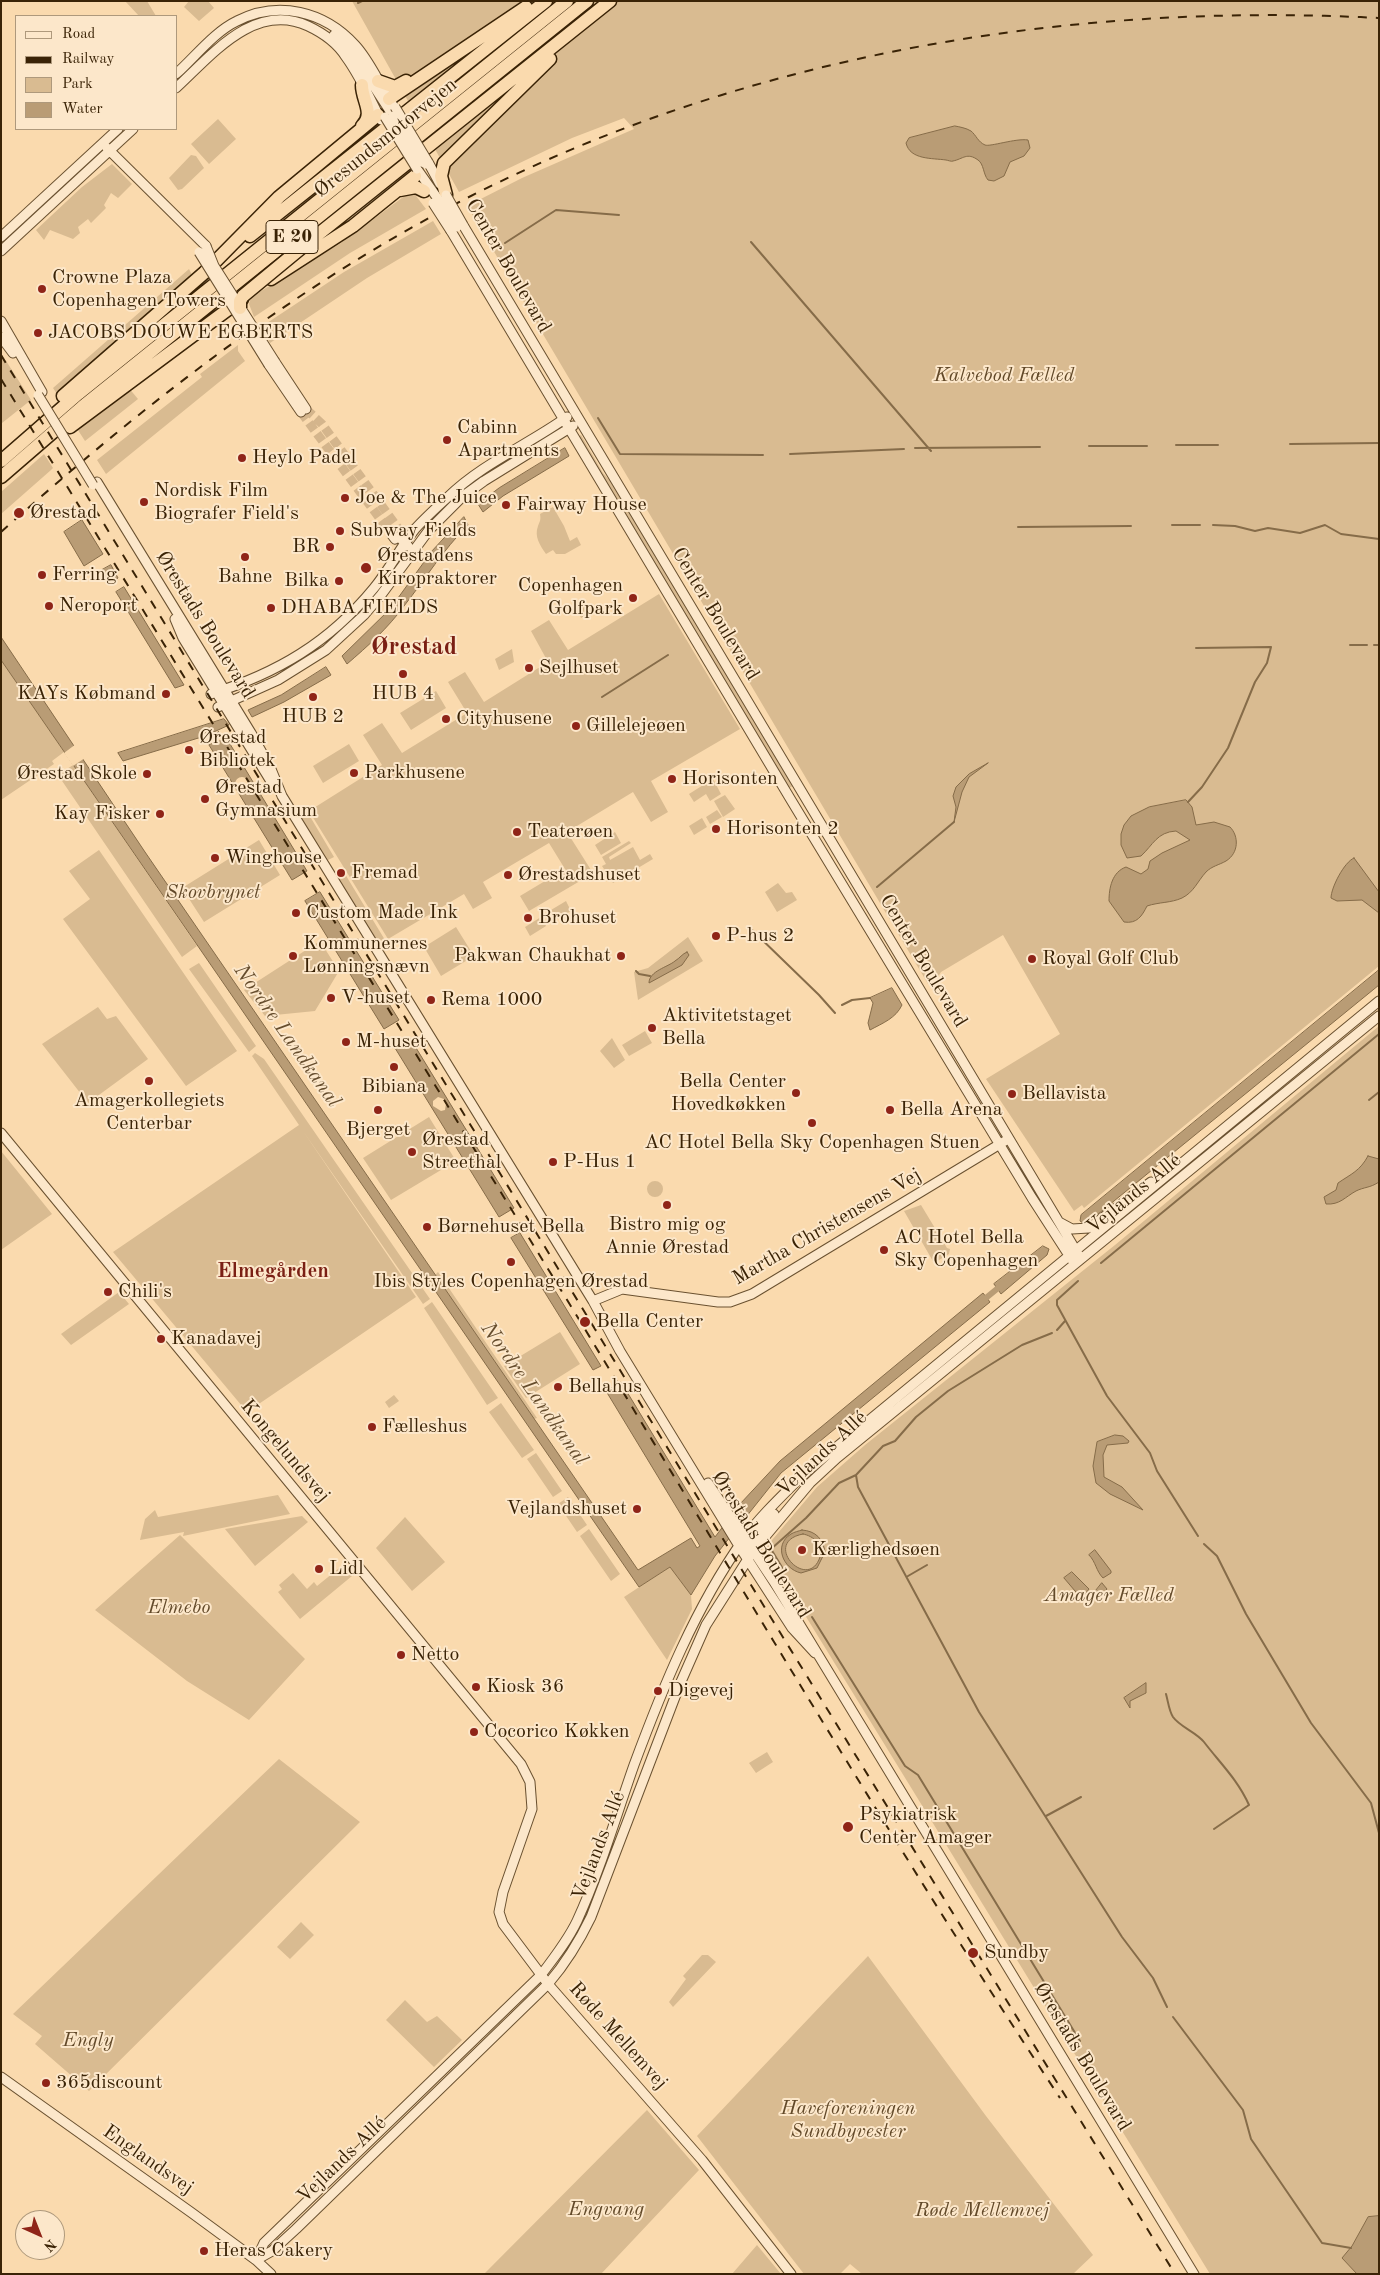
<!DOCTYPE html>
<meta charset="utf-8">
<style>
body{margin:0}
#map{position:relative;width:1380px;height:2275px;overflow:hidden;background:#fadaae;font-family:"Old Standard TT",serif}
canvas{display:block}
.frame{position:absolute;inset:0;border:2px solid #3a2306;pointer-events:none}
.legend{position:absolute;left:15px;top:15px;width:162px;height:115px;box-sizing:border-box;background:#fce7ca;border:1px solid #ae997c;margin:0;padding:6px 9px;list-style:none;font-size:15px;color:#3a2306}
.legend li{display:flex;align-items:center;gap:10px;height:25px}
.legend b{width:25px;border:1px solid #ae997c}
.north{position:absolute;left:15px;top:2210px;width:50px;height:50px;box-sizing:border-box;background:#fce7ca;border:1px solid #ae997c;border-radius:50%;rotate:136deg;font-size:14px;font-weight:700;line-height:20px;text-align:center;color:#3a2306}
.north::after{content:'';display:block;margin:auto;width:18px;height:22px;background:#8f2418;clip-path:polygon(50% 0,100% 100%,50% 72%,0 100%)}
</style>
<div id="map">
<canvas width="1380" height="2275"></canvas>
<div class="frame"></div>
<ul class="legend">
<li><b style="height:6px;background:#fce7ca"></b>Road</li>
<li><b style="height:6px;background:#3a2306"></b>Railway</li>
<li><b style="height:14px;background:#d9bb91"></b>Park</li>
<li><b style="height:14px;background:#b99c75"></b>Water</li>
</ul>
<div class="north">N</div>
</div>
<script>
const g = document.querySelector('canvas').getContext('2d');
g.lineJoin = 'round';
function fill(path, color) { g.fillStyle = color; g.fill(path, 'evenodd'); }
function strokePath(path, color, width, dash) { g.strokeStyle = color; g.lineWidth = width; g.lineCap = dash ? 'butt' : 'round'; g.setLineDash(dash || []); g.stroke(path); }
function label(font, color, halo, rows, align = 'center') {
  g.font = font + ' "Old Standard TT",serif'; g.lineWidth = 4; g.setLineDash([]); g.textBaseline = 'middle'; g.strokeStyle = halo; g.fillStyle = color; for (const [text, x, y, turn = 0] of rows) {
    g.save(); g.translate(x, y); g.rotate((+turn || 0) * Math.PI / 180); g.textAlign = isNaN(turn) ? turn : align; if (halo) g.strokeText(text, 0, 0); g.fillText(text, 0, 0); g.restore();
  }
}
fill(new Path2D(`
 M125 1H147L156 16H139Z
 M189 1H208L214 8 199 21 184 7Z
 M352 1H1379V966L1084 1208 1082 1205 1074 1211 986 1079 1060 1034 1003 935 941 972 938 977 928 984 467 206 522 178 634 129 624 118 572 138 459 192Z
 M218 119 236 139 209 164 191 144Z
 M191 155 196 156 204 168 182 189 178 190 169 178Z
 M112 164 132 184 118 198 111 193 104 205 106 208 91 223 88 219 78 227 80 233 73 239 50 230 44 240 36 230 82 187Z
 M410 192H413L426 209 350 253 254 317 249 304 251 297 341 243Z
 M433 221 441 234 367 278 270 343 261 327 344 272Z
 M189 269 193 277 57 394 53 388Z
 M238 345V351L245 361 106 474 97 460 202 377 200 374Z
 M1 353 31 400 2 423H1Z
 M128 387 138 399 85 441 76 427Z
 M581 435 603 473 613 484 793 786 789 788 579 436Z
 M44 454 53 468 51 470 1 514V492Z
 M553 507 564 526 570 541 577 537 581 545 565 554H556L553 550 546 554C540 545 534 537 538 526 540 521 541 520 540 514Z
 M659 594 740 729 651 781 668 812 651 822 633 792 567 832 591 870 578 877 580 881 529 911 520 896 565 869 549 843 483 882 492 898 473 909 464 894 388 939 309 811 382 765 363 735 382 723 402 753 467 713 448 682 465 672 484 702 548 662 531 631 549 620 568 650Z
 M583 600 590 613 581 618 578 611 580 601Z
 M512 649 514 662 499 670 495 659Z
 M1 660 64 752 52 761 54 764 1 800Z
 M436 691 446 708 411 730 400 713Z
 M349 744 359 761 323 783 313 766Z
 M73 765 197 946 182 957 58 775Z
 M710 773 721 794 710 801 706 794 694 802 689 794 708 782 705 777Z
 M725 795 735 809 723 817 714 801Z
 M717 810 722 817 710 824 706 817Z
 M308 813 334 857 328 860 301 817Z
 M702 818 707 827 694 835 689 826Z
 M615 832 621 843 601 855 595 845Z
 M259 840 280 875 204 922 182 888Z
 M629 841 631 843 609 857 610 860 633 847 640 860 650 854 653 859 613 883 602 866 606 864 602 857Z
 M99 850 237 1051 186 1086 63 919 90 899 69 871Z
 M345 874 385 940 378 944 339 878Z
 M778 883 786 893 792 892 797 900 777 912 765 892Z
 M566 901 571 911 557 919 551 910Z
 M541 917 546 926 530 936 525 927Z
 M456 927 474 956 441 976 424 947Z
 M688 937 703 961 638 1000 634 972 648 968Z
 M320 941 339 971 315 1011 265 1016 244 990Z
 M199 963 256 1046 249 1052 189 969Z
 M98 1007 107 1019 116 1016 148 1059 88 1103 42 1044Z
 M1379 1026V2274H1210L773 1563 767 1546 817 1487 865 1445 1115 1245Z
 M645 1031 652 1043 629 1056 622 1045Z
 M612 1038 625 1060 614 1068 600 1051Z
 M255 1053 264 1059 430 1299 423 1304 303 1131 416 1297 247 1412 113 1252 299 1125 252 1056Z
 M429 1117 456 1161 391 1200 363 1158Z
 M1 1151 52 1214 1 1250Z
 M647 1189a8 8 0 1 1 16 0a8 8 0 1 1-16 0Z
 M921 1205 947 1248 950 1249 949 1254 934 1263 904 1211Z
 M438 1272 537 1418 534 1419 435 1275Z
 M119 1292 129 1304 71 1345 61 1334Z
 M432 1302 498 1398 487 1405 424 1308Z
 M560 1332 580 1364 526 1398 504 1366Z
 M394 1395 399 1401 389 1408 385 1402Z
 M501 1403 534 1450 522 1458 489 1412Z
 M536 1453 562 1491 553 1497 527 1459Z
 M278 1495 290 1514 183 1536 184 1532 140 1540 145 1519 155 1510 158 1517Z
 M568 1497 587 1525 577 1532 558 1504Z
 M302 1516 308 1522 255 1566 225 1529Z
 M405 1517 445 1562 412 1591 376 1548Z
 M589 1529 620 1574 611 1581 580 1536Z
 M180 1535 305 1659 249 1720 187 1681 95 1610Z
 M343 1565 352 1576 300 1619 278 1592 282 1589 279 1585 293 1573 307 1589 314 1582 317 1586Z
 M670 1567 691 1595 692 1609 667 1660 624 1597Z
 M767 1752 773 1762 756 1773 749 1763Z
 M279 1759 360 1822 89 2091 35 2044 42 2036 13 2014Z
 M301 1922 314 1935 290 1959 277 1947Z
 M702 1955H708L716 1962 673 2007 669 2002 686 1979 683 1976Z
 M868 1956 986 2116 1093 2255 1073 2274H862L850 2264 840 2274H804L697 2136Z
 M405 2000 427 2022 437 2016 462 2040 434 2067 386 2020Z
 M647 2110 699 2170 601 2274H484Z
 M757 2245 781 2274H732Z`), '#d9bb91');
const water = new Path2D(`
 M955 126C960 127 966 128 971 131 976 135 978 142 985 145 990 147 1016 138 1028 140L1030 148 1024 156 1010 162 1004 176 994 181 988 180C983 174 984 164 978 160 967 152 963 159 953 161 952 162 947 160 946 160 932 158 910 160 906 143L909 138Z
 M565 448 569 456 503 496 483 512 478 504 499 488Z
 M464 517 468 525C443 550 426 578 404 606 388 628 368 646 347 664L342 656 390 609 432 551Z
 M82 520 103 554 84 566 64 532Z
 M111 565 118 578 110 583 102 570Z
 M124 587 184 685 175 688 116 592Z
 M1 637 145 852 638 1570 691 1538 697 1548 700 1546 606 1391 621 1382 715 1537 740 1504 780 1461 983 1293 990 1302 781 1473 715 1556 691 1595 670 1567 639 1587 1 660Z
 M326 667 331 675 284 702 252 717 248 710 281 695Z
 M224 719 229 725 205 736 123 761 118 753Z
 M227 739 307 871 292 880 209 745Z
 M988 763 969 777 962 792 954 822 956 807 953 796 956 787 969 774Z
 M1186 800 1192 807 1196 825 1214 822 1230 827C1239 836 1239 853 1226 861 1219 865 1212 866 1206 872 1197 882 1194 892 1182 898 1171 903 1159 902 1147 906 1142 916 1137 924 1124 922L1109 901C1109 888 1112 872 1126 867L1141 874 1148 869 1150 861 1162 853 1190 840 1176 831C1157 832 1153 845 1141 856L1127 858 1121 845V834L1124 825 1131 816 1149 807Z
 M1354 858 1379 892V913L1362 900 1337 901 1331 898C1331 888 1344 862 1354 858Z
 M320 892 399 1020 384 1029 305 901Z
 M687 952 689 955 682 965 649 983C649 971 668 967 675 961 680 958 682 954 687 952Z
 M1379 970V985L1087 1223H1083L1080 1221 1081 1215Z
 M892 988 902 1005C896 1018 883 1023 870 1030L868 1023 873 1003 870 998Z
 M410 1038 514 1208 499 1217 395 1048Z
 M1368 1156 1379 1159V1182C1370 1188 1364 1187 1356 1191 1345 1197 1340 1205 1326 1204L1324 1197 1336 1190 1338 1183C1351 1174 1360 1171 1368 1156Z
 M520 1233 601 1366 593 1370 511 1238Z
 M1043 1246 1049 1249 1047 1255 1001 1294 994 1284Z
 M1115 1435 1123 1436 1129 1441 1128 1443 1107 1445 1103 1455 1104 1477 1122 1487 1143 1510 1110 1494 1096 1483 1093 1466 1097 1442Z
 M802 1530C816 1531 823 1539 825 1552L817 1568 801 1573C783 1569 773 1545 791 1534 794 1532 799 1531 802 1530ZM803 1534C814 1536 823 1545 820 1557 808 1593 760 1542 803 1534Z
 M1095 1550 1111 1571V1573L1103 1578C1096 1571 1096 1562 1089 1555Z
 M1072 1572 1089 1589 1083 1597 1081 1598 1064 1578Z
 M1102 1583 1107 1589 1098 1600 1094 1593Z
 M1146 1683V1693L1130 1701V1708L1124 1698Z
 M1379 2216V2274H1357L1342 2258 1352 2246 1368 2217Z`);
fill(water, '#b99c75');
strokePath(water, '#866c49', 1);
fill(new Path2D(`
 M76 744 85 758 73 766 64 753Z
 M235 784a7 7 0 1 1 14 0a7 7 0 1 1-14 0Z
 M438 1097 444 1099 446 1104 445 1110 441 1111 433 1106V1101Z`), '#fadaae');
strokePath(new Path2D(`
 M358 3 362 1
 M751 242 931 451
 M505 243 556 210 619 215
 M598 418 620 454 763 455
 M1290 444 1379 443
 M1176 445H1218
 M1089 446H1147
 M915 448 1040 447
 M790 454 904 449
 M1172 525H1200
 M1213 525 1235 526 1255 531 1268 528 1300 533 1325 525 1341 534 1379 539
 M1018 527 1131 526
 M1350 645H1367
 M1374 645H1379
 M602 697 668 655
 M1188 802 1202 787 1228 748 1255 682 1267 663 1271 647 1196 648
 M877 887 954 822
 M752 930 819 995 835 1013
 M636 971 639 974 650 976
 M842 1005 852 1000 870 998
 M1369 1100 1379 1092
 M1101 1263 1379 1034
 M1078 1281 1057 1300V1305L1107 1396 1150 1453 1157 1471 1198 1536
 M1057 1330 1065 1321
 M1052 1333 1022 1345 948 1391 916 1417 895 1441 883 1446 856 1475 858 1487 979 1712 1122 1937 1153 1978 1167 2007
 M1204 1544 1217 1556 1246 1614 1311 1723 1371 1803 1379 1833
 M783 1569 771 1549 806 1518 839 1483 856 1475
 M908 1576 927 1565
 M812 1617 905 1766 918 1775 1080 2041
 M1166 1694C1168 1701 1169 1711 1173 1717 1180 1727 1196 1732 1204 1742 1220 1763 1238 1780 1249 1805L1214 1829
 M1046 1816 1081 1797
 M1173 2017 1243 2110 1251 2139 1322 2243 1351 2248`), '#866c49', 2);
strokePath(new Path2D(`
 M981 1302 1003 1284`), '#b99c75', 6);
strokePath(new Path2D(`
 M306 409 322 424 398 528
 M301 412 392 535`), '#d4b58c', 9, [9, 4.5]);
const minor = new Path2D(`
 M334 35 354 56 390 111
 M176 74C195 57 214 32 237 21 278 0 324 11 355 45 370 61 379 84 392 103
 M176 88C211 56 254 1 308 26 323 33 337 43 346 57 360 76 370 99 381 120
 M107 148 206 246
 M428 162 440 184
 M417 169 438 199
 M463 225 1078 1254
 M451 231 791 800 1032 1198 1072 1260
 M1 237 118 129
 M1 251 133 129
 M1 321 42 392
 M1 337 13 353
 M275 362 306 409
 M269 365 301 412
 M97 482 251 733 271 769 282 796 593 1301 620 1351 739 1546 792 1628 815 1653
 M392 535 395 539 399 537 408 546
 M175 619 183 638 275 788
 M211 694C277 673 329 643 374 588 389 570 400 548 415 529 425 518 437 507 448 497 483 463 528 445 567 417
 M218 707 278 680 326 650 364 615 381 595 429 530 462 497 484 481 573 426
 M1 1133 521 1764 530 1782 532 1809 503 1892 499 1912 503 1924 548 1984 702 2160 791 2274
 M1059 1222 1072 1229 1089 1228 1151 1182
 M593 1301 622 1289 718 1302H730L752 1294 1005 1141
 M708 1483 774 1582 1194 2274
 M747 1549 774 1514
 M1 2077 192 2213 256 2260 271 2274
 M256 2260 264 2243 541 1975C554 1958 568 1940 577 1921 600 1871 616 1816 634 1765 663 1687 695 1608 743 1540 760 1516 784 1494 805 1473L1379 1001
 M256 2260 272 2251 296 2229 548 1984C566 1963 579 1942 591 1917L680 1684 706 1625 753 1551 810 1483 837 1458 1379 1016`);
const highway = new Path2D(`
 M378 81 395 87 406 81
 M362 85C362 101 375 113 362 126
 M389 99 526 7
 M400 190 416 187 424 191
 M446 195 441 176 444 163 550 59
 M250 236 546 1
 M306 244 610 1
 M271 279 353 226 415 176
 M63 396 204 273 279 197 378 115
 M70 427 242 299
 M1 461 78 394 567 1
 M1 477 82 407 587 1`);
strokePath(minor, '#6a5130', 11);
strokePath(highway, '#3a2306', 15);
strokePath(minor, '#fce7ca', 9);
strokePath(highway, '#fadaae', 12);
strokePath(new Path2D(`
 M1 355 773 1621 1175 2274
 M1 379C194 693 387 1007 580 1321 738 1581 892 1843 1060 2098
 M1 532C124 422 255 318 397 236 693 65 1038 0 1379 18`), '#3a2306', 2, [9, 9]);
const minorBridge = new Path2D(`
 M395 107 428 162
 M393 116 419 160 426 164
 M385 117 417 169
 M446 195 463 225
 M438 199 457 227
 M433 203 451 231
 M206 246 214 266 275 362
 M199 252 269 365
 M38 395 93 485`);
const highwayBridge = new Path2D(`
 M240 308V301L243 296 306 244`);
strokePath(minorBridge, '#6a5130', 11, []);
strokePath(highwayBridge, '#3a2306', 15, []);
strokePath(minorBridge, '#fce7ca', 9);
strokePath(highwayBridge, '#fadaae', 12);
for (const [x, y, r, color] of [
 [42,289,5,"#8f2418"],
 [38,333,5,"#8f2418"],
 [447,440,5,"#8f2418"],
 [242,458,5,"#8f2418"],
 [345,498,5,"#8f2418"],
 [144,502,5,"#8f2418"],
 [506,505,5,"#8f2418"],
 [19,513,6,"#8f2418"],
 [340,531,5,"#8f2418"],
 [330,547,5,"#8f2418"],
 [245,557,5,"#8f2418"],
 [366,568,6,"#8f2418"],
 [42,575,5,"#8f2418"],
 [339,581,5,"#8f2418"],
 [633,598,5,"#8f2418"],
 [49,606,5,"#8f2418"],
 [271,608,5,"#8f2418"],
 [529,668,5,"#8f2418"],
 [403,674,5,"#8f2418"],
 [166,694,5,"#8f2418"],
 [313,697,5,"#8f2418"],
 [446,719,5,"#8f2418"],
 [576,726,5,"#8f2418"],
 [189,750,5,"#8f2418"],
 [354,773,5,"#8f2418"],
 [147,774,5,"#8f2418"],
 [672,779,5,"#8f2418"],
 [205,799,5,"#8f2418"],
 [160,814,5,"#8f2418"],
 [716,829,5,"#8f2418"],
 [517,832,5,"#8f2418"],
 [215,858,5,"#8f2418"],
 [341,873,5,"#8f2418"],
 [508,875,5,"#8f2418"],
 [296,913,5,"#8f2418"],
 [528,918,5,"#8f2418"],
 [716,936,5,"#8f2418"],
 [293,956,5,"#8f2418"],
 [621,956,5,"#8f2418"],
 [1032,959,5,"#8f2418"],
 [331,998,5,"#8f2418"],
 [431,1000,5,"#8f2418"],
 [652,1028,5,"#8f2418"],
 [346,1042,5,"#8f2418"],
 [394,1067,5,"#8f2418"],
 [149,1081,5,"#8f2418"],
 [796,1093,5,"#8f2418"],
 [1012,1094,5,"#8f2418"],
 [378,1110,5,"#8f2418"],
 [890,1110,5,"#8f2418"],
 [812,1123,5,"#8f2418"],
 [412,1152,5,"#8f2418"],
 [553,1162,5,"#8f2418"],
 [667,1205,5,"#8f2418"],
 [427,1227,5,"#8f2418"],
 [884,1250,5,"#8f2418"],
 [511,1262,5,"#8f2418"],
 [108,1292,5,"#8f2418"],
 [585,1322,6,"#8f2418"],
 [161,1339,5,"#8f2418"],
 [558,1387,5,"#8f2418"],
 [372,1427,5,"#8f2418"],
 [637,1509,5,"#8f2418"],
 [802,1550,5,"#8f2418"],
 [319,1569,5,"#8f2418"],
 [401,1655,5,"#8f2418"],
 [476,1687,5,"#8f2418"],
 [658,1691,5,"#8f2418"],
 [474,1732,5,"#8f2418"],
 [848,1827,6,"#8f2418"],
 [973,1953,6,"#8f2418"],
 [46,2083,5,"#8f2418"],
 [204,2251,5,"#8f2418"]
]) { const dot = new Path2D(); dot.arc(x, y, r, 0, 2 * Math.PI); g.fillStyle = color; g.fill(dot); strokePath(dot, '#fce7ca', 2); }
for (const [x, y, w] of [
 [292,237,52]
]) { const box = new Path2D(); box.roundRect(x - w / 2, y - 16.5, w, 33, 4); g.fillStyle = '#fce7ca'; g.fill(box); strokePath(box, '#3a2306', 1); }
label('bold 19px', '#3a2306', null, [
 ["E 20",292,237]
]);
label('20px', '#3a2306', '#fce7ca', [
 ["Øresundsmotorvejen",386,138,-39],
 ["Center Boulevard",508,266,60],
 ["Center Boulevard",715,614,59],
 ["Ørestads Boulevard",205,625,58],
 ["Center Boulevard",923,961,59],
 ["Vejlands Allé",1134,1194,-39],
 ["Martha Christensens Vej",827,1227,-30],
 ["Kongelundsvej",285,1451,50],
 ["Vejlands Allé",822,1454,-43],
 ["Ørestads Boulevard",761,1545,58],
 ["Vejlands Allé",599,1846,-69],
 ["Røde Mellemvej",618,2036,48],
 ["Ørestads Boulevard",1082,2057,59],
 ["Englandsvej",148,2160,35],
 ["Vejlands Allé",342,2160,-44]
]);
label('20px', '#3a2306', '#fce7ca', [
 ["Crowne Plaza",52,278],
 ["Copenhagen Towers",52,301],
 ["JACOBS DOUWE EGBERTS",48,333],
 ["Cabinn",457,428],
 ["Apartments",457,451],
 ["Heylo Padel",252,458],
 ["Nordisk Film",154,491],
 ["Biografer Field's",154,514],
 ["Joe & The Juice",355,498],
 ["Fairway House",516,505],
 ["Ørestad",30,513],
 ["Subway Fields",350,531],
 ["BR",320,547,"right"],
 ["Ørestadens",377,556],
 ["Kiropraktorer",377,579],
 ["Ferring",52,575],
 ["Bahne",245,577,"center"],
 ["Bilka",329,581,"right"],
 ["Copenhagen",623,586,"right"],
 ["Golfpark",623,609,"right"],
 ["Neroport",59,606],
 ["DHABA FIELDS",281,608],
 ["Sejlhuset",539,668],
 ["KAYs Købmand",156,694,"right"],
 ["HUB 4",403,694,"center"],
 ["HUB 2",313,717,"center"],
 ["Cityhusene",456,719],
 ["Gillelejeøen",586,726],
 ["Ørestad",199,738],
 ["Bibliotek",199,761],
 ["Parkhusene",364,773],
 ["Ørestad Skole",137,774,"right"],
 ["Horisonten",682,779],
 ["Ørestad",215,788],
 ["Gymnasium",215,811],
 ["Kay Fisker",150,814,"right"],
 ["Horisonten 2",726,829],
 ["Teaterøen",527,832],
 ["Winghouse",225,858],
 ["Fremad",351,873],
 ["Ørestadshuset",518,875],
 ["Custom Made Ink",306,913],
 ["Brohuset",538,918],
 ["P-hus 2",726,936],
 ["Kommunernes",303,944],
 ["Lønningsnævn",303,967],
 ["Pakwan Chaukhat",611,956,"right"],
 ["Royal Golf Club",1042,959],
 ["V-huset",341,998],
 ["Rema 1000",441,1000],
 ["Aktivitetstaget",662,1016],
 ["Bella",662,1039],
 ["M-huset",356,1042],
 ["Bella Center",786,1082,"right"],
 ["Hovedkøkken",786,1105,"right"],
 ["Bibiana",394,1087,"center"],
 ["Bellavista",1022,1094],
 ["Amagerkollegiets",149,1101,"center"],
 ["Centerbar",149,1124,"center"],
 ["Bella Arena",900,1110],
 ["Bjerget",378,1130,"center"],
 ["Ørestad",422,1140],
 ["Streethal",422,1163],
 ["AC Hotel Bella Sky Copenhagen Stuen",812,1143,"center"],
 ["P-Hus 1",563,1162],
 ["Bistro mig og",667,1225,"center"],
 ["Annie Ørestad",667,1248,"center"],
 ["Børnehuset Bella",437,1227],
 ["AC Hotel Bella",894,1238],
 ["Sky Copenhagen",894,1261],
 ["Ibis Styles Copenhagen Ørestad",511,1282,"center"],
 ["Chili's",118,1292],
 ["Bella Center",596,1322],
 ["Kanadavej",171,1339],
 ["Bellahus",568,1387],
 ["Fælleshus",382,1427],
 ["Vejlandshuset",627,1509,"right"],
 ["Kærlighedsøen",812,1550],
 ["Lidl",329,1569],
 ["Netto",411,1655],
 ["Kiosk 36",486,1687],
 ["Digevej",668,1691],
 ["Cocorico Køkken",484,1732],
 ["Psykiatrisk",859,1815],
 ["Center Amager",859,1838],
 ["Sundby",984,1953],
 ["365discount",56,2083],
 ["Heras Cakery",214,2251]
], 'left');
label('italic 20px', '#624929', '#fce7ca', [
 ["Kalvebod Fælled",1004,376],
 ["Skovbrynet",213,893],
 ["Amager Fælled",1109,1596],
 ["Elmebo",179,1608],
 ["Engly",88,2041],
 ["Haveforeningen",848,2109],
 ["Sundbyvester",848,2132],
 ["Engvang",606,2210],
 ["Røde Mellemvej",982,2211]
]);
label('italic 21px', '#664d2d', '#fce7ca', [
 ["Nordre Landkanal",287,1036,55],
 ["Nordre Landkanal",534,1394,55]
]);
label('bold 21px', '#7a1f14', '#fce7ca', [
 ["Elmegården",273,1271]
]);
label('bold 25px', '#7a1f14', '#fce7ca', [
 ["Ørestad",414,647]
]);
</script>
